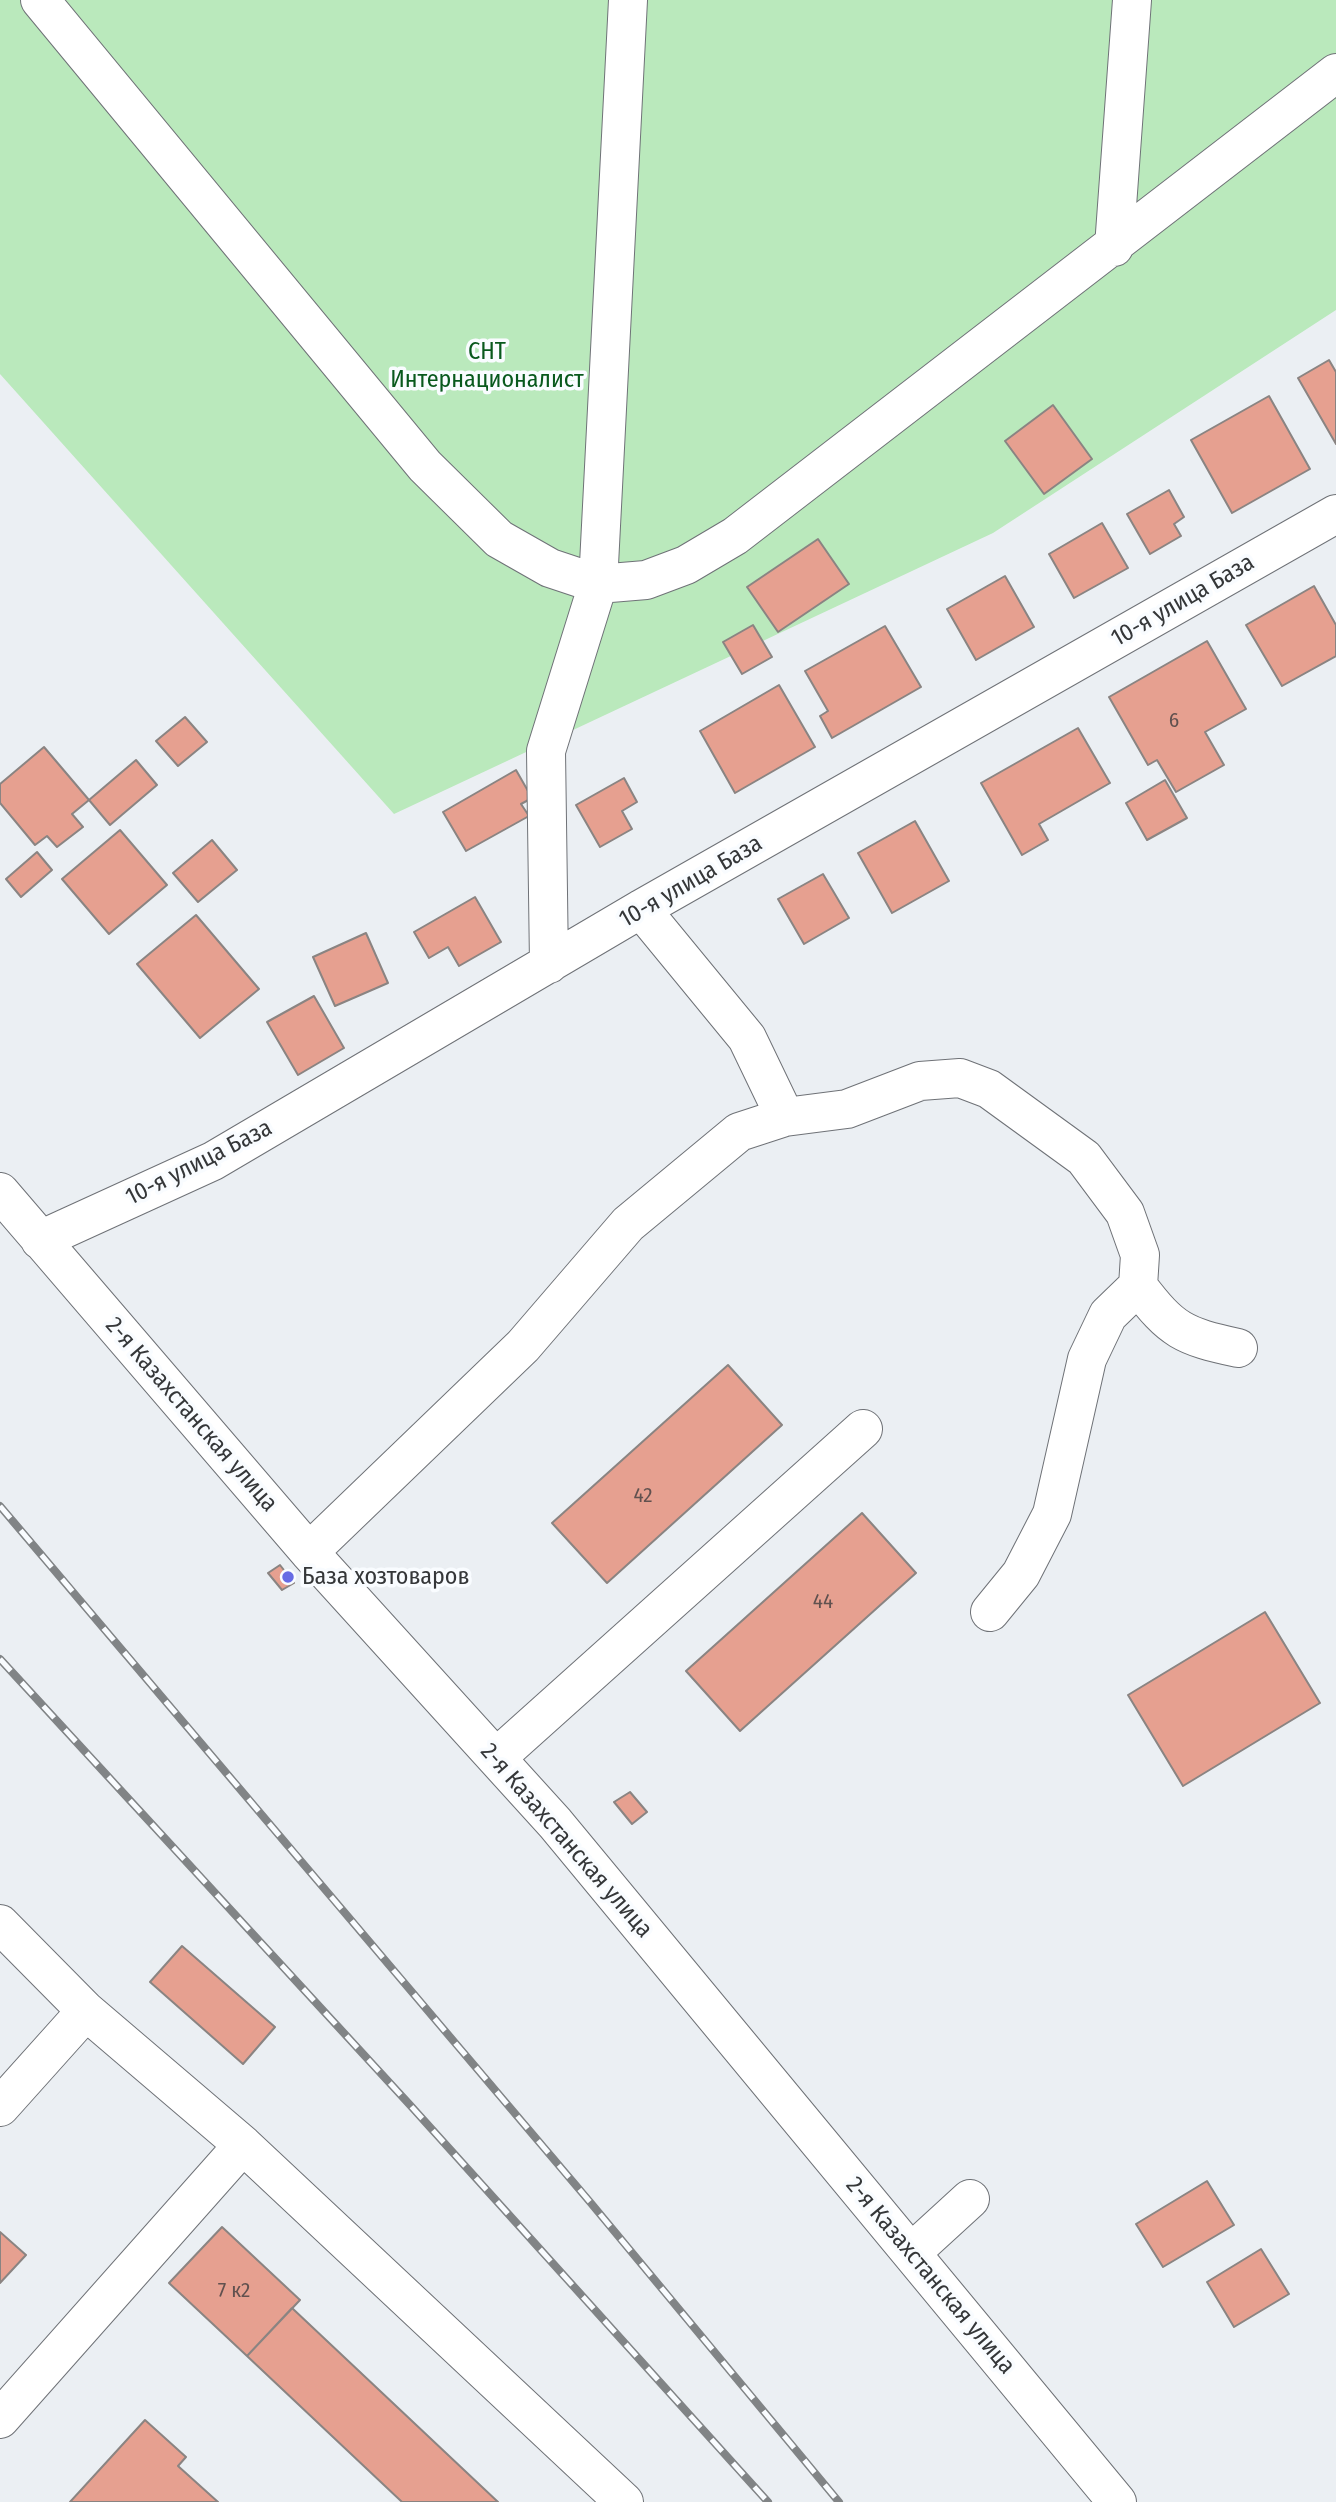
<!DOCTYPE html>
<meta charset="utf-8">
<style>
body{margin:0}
canvas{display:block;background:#ebeff3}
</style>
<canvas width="1336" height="2502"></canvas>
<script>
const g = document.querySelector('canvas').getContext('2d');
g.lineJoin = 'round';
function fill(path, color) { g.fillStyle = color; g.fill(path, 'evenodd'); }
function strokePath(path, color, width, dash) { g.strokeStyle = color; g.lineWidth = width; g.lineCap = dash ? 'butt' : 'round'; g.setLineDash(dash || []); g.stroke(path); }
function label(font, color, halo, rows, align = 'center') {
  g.font = font + ' "Fira Sans Condensed",sans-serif'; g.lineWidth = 7; g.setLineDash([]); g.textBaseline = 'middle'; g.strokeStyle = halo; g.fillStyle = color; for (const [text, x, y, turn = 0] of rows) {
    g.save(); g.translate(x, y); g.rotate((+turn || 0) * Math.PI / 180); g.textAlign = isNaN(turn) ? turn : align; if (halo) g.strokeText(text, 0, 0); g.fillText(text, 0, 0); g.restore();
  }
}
fill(new Path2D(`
 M0 0H1336V310L993 533 394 814 0 374Z`), '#bae9bc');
const building = new Path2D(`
 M1329 360 1336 372V444L1298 378Z
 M1269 396 1310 469 1232 513 1191 440Z
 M1053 405 1092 459 1044 494 1005 441Z
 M1169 490 1184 517 1174 524 1181 536 1150 554 1127 514Z
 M1102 523 1128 568 1074 598 1049 554Z
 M818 539 849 584 778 632 747 587Z
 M1005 576 1034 627 976 660 947 609Z
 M1314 586 1336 625V656L1282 686 1246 625Z
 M753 625 772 657 742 674 723 642Z
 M885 626 921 687 832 738 820 716 828 711 805 671Z
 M1207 641 1246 709 1205 732 1224 765 1176 792 1157 760 1148 765 1109 697Z
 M779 685 815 747 735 793 700 731Z
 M185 717 207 742 178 766 156 741Z
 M1078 728 1110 783 1039 824 1048 840 1022 855 981 783Z
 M44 747 89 800 72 814 83 827 57 847 47 836 35 845 0 803V784Z
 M136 760 157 785 110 825 89 800Z
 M516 770 532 798 521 804 529 816 466 851 443 812Z
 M624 778 637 802 622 811 632 829 600 847 576 805Z
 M1165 780 1187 818 1147 840 1126 803Z
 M915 821 949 881 892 913 858 853Z
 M120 830 167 885 109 934 62 879Z
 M212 840 237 870 198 902 173 873Z
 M37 852 52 870 21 897 6 879Z
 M823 874 849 918 804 944 778 899Z
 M475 897 501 942 459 966 448 947 429 958 414 932Z
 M196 915 259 989 200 1038 137 964Z
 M366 933 388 983 335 1006 313 957Z
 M314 996 344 1048 298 1075 267 1022Z
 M728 1365 782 1425 607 1583 552 1523Z
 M862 1513 916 1573 740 1731 686 1671Z
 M280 1565 294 1583 282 1590 268 1573Z
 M1265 1612 1320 1703 1183 1786 1128 1695Z
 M630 1792 647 1812 632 1824 614 1802Z
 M182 1946 275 2027 243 2064 150 1982Z
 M1207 2181 1234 2225 1163 2267 1136 2224Z
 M222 2227 300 2300 247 2356 169 2283Z
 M0 2232 26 2255 0 2283Z
 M1261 2249 1289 2294 1234 2327 1207 2282Z
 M292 2308 498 2502H402L247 2356Z
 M145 2420 186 2457 178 2466 218 2502H70Z`);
fill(building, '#e6a090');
strokePath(building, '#8a8482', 2);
const minor = new Path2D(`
 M40 0 425 466 499 539 550 568 598 584 646 580 686 565 735 536 1336 73
 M1114 247 1132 0
 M641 909 747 1038 785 1117
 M549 964 546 751 598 584 628 0
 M0 1192 309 1552 555 1823 1117 2502
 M40 1240 213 1161 641 909 1336 514
 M1138 1286C1172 1331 1183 1336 1238 1348
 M309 1552 523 1346 628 1224 739 1132 785 1117 847 1109 920 1081 960 1078 989 1089 1084 1158 1125 1213 1140 1255 1138 1286 1108 1315 1087 1359 1052 1514 1021 1574 990 1612
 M496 1758 863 1429
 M0 1924 86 2011 243 2145 624 2502
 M0 2107 86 2011
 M911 2253 970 2199
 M0 2419 243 2145`);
strokePath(minor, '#6f7277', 40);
strokePath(minor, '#fff', 38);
const rail = new Path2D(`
 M0 1506 590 2202 839 2502
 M0 1659 410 2105 768 2502`);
strokePath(rail, '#818486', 8);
strokePath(rail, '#f9fcff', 5, [16]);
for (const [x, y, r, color] of [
 [288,1577,7,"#676be4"]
]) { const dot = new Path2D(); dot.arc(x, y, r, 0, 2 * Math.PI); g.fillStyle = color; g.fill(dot); strokePath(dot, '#f9fcff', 2.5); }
label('21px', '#61514f', null, [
 ["6",1174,721],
 ["42",643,1496],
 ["44",823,1602],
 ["7 к2",234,2291]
]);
label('24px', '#09591d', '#f9fcff', [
 ["СНТ",487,352],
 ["Интернационалист",487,380]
]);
label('24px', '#353739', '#f9fcff', [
 ["10-я улица База",1183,601,-30],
 ["10-я улица База",691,882,-30],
 ["10-я улица База",199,1163,-27],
 ["2-я Казахстанская улица",191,1415,49],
 ["2-я Казахстанская улица",566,1841,49],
 ["2-я Казахстанская улица",930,2276,50]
]);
label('24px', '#353739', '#f9fcff', [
 ["База хозтоваров",302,1577]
], 'left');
</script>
